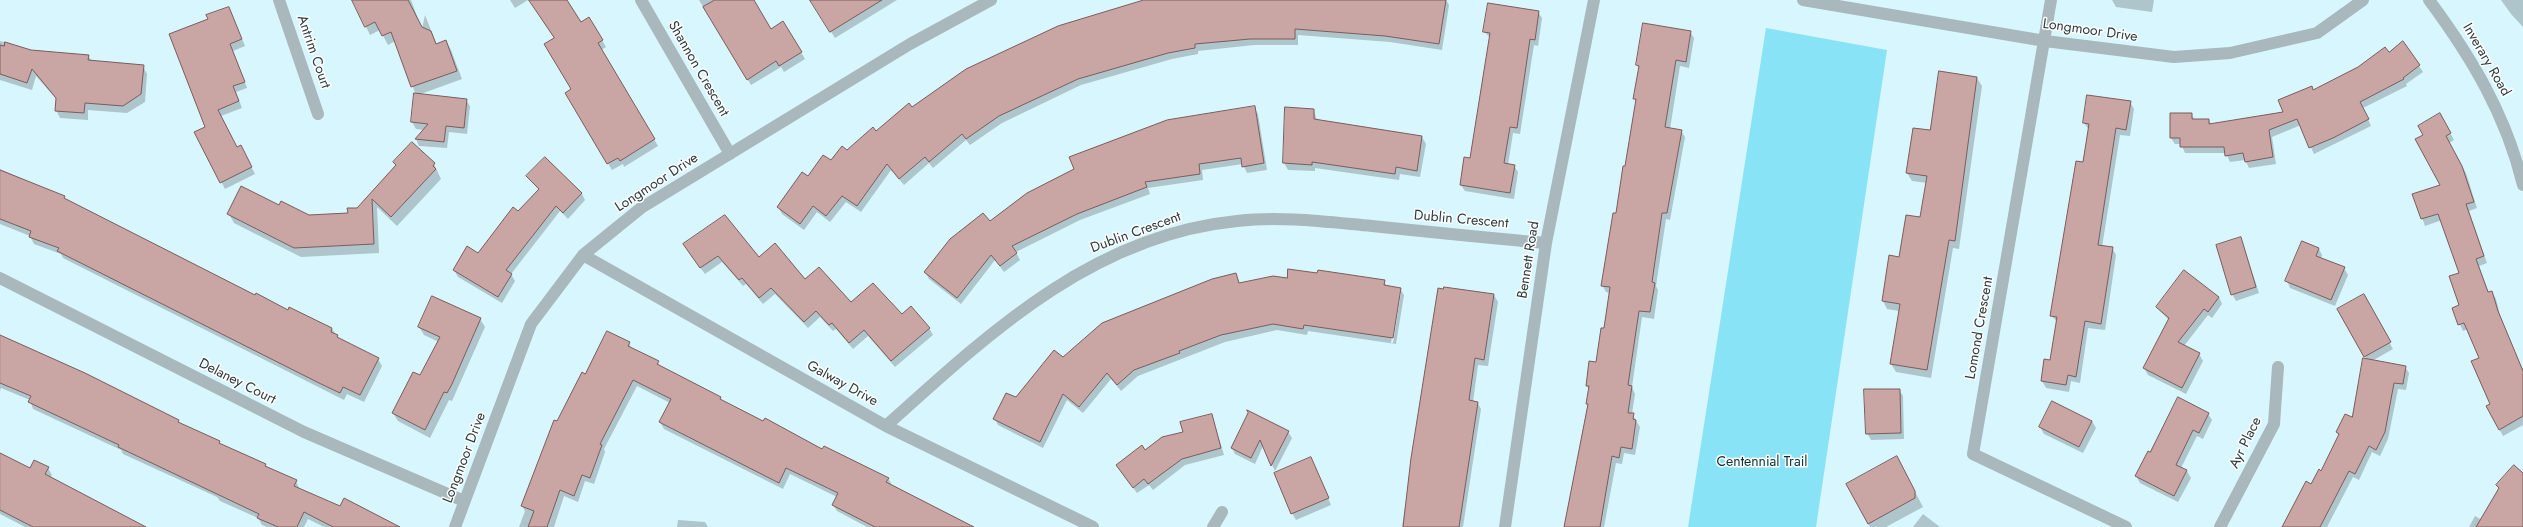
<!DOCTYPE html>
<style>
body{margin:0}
canvas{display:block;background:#d8f6fe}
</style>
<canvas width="2523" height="527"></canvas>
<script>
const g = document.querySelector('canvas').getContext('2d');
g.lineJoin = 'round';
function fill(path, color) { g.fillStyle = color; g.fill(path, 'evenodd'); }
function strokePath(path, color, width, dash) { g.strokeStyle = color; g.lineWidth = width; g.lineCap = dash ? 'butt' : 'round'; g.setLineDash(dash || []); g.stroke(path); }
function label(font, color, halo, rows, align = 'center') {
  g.font = font + ' Jost,sans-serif'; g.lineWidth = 3; g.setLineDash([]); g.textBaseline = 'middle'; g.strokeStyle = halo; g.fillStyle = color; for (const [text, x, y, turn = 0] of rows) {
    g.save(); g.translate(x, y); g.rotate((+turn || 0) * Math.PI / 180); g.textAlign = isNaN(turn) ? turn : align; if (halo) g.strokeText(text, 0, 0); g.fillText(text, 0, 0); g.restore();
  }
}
fill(new Path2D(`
 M1766 28 1887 50 1816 527H1688Z`), '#89e3f7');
fill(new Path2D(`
 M353 0H411L422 29 425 15 437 45 446 41 451 50 462 79 418 95 466 100 470 106 467 134 449 132 447 148 419 146 416 139 425 130 416 129 412 122 416 95 395 41 388 45 380 30 370 35Z
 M510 0H528L515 8Z
 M530 0H566L581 23 589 18 606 47 601 50 658 146 624 167 623 164 612 170 566 93 572 90 555 39Z
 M699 0H753L771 30 783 22 805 59 784 72 781 67 751 85Z
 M811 0H897L835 38Z
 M1150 0H1446L1449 5 1442 50 1390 42 1298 35V45H1254L1198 51V54L1172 59 1081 85 1002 123 970 145 966 140 933 168 929 163 904 185 891 170 861 212 846 202 830 222 817 212 804 230 782 214 778 207 808 177 912 108Z
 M2112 0H2154L2152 12 2116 7Z
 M2501 0H2523V27L2511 14Z
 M229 8 245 46 233 51 247 88 236 92 242 108 221 116 237 148 244 153 255 174 225 189 196 133 206 127 209 20Z
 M1538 12 1542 18 1538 46 1534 45 1520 134 1513 133 1508 165 1514 166 1518 172 1514 199 1465 191 1461 185 1471 159 1490 38 1484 31Z
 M1690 32 1694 38 1689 68 1680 66 1670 129 1681 131 1685 137 1670 220 1666 219 1656 286 1658 290 1654 319 1642 317 1632 387 1635 394 1632 414 1640 427 1635 455 1624 453 1622 464 1616 463 1604 527H1565L1589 406V390L1587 386 1597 363 1610 293 1606 292 1602 285 1626 168 1636 102 1635 99 1639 69 1637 65Z
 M0 41 31 51 88 56 92 61 143 66 147 74 145 102 127 113 88 110V120L60 118 56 110 57 100 36 76 32 90 0 80Z
 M2403 43 2423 72 2406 84 2407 86 2363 108 2371 126 2314 154 2301 125 2272 137 2276 164 2249 168 2245 160 2230 162 2226 153H2185L2181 144H2175L2171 138 2191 114 2195 120H2209L2211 124 2285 113 2313 91 2389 53Z
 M1977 78 1982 86 1959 249 1953 248 1931 378 1896 372 1891 364 1899 311 1887 309 1883 301 1899 258 1921 219 1927 183 1912 181 1907 173 1930 131Z
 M2130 102 2134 109 2130 136 2120 135 2102 247 2112 248 2116 255 2105 330 2088 328 2080 383 2071 381 2069 392 2046 388 2042 381 2051 361 2057 322 2051 315 2089 130 2084 123Z
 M1254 107 1258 114 1267 170 1247 173 1243 164 1202 170 1203 180 1148 188 1150 194 1080 220 1016 252 1020 260 1004 272 995 260 961 304 929 279 925 272 990 223Z
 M1286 108 1314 110 1317 121 1422 137 1426 144 1420 177 1400 174 1399 180 1315 168V171L1288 170 1284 163Z
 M2440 114 2454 140 2449 143 2466 173 2477 208 2469 211 2487 263 2479 266 2489 293 2492 292 2496 299 2501 319 2523 370V425L2503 436 2487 406 2491 404 2480 358 2468 329 2463 331 2453 309 2461 306 2460 273 2442 220 2425 226 2414 195 2442 185 2424 135Z
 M545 158 582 194 585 200 568 219 560 211 511 274 515 281 502 303 458 277 454 270 478 254 539 190 527 176Z
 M395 163 434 164 441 179 397 226 377 207 379 253 301 257 234 223 229 214 279 206 309 216 349 214 358 209 397 166Z
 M0 169 64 197 66 201 256 297 332 329 339 339 378 359 382 366 364 402 347 394 344 400 63 258 61 254 34 244 30 236 0 224Z
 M2241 238 2259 293 2236 301 2232 294Z
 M2319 249 2322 255 2321 259 2344 268 2348 275 2335 306 2290 288 2287 281Z
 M688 251 759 258 851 304 901 316 929 328 933 335 895 367 868 336 853 349 836 329 833 331 820 317 808 328 775 294 763 304 746 284 743 286 722 262 705 274Z
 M1236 274 1240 284 1288 279 1384 281 1387 287 1400 289 1404 295 1396 344 1308 331 1307 335 1277 330 1225 342 1138 376 1121 391 1111 379 1083 413 1067 400 1043 448 998 425 995 419 1063 358ZM1399 293H1401L1393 343H1391Z
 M1445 288 1494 295 1498 302 1488 366 1478 365 1473 402H1477L1481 409 1463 527H1402L1412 458Z
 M2363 296 2393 349 2372 361 2405 367 2409 373 2406 390 2398 389 2388 439 2380 456 2372 452 2359 480 2353 477 2327 527H2282L2322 472 2339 437 2337 432 2352 419 2367 360 2339 310Z
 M2219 297 2222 304 2212 318 2208 315 2184 346 2199 354 2203 361 2186 394 2148 375 2144 368 2169 320 2157 308Z
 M480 319 485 327 456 392 452 401 449 400 430 438 398 421 393 413 421 377 439 342 424 335 419 327Z
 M0 336 178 420 181 425 219 442 222 446 265 465 268 469 296 481 300 490 389 527H324L308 519 304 527H267L262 525 258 518 220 501 217 497 123 454 121 450 33 409 30 400 1 388 0 391Z
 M629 343 632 349 658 362 661 368 720 398 722 401 823 451 888 478 892 485 973 527H867L837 511 833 505 837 497 790 474 783 489 664 429 660 422 670 403 637 386 604 449 605 452 594 484 585 481 578 502 564 496 554 527H519L525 511 522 506 557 422 585 375Z
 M1899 390 1903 396 1904 439 1871 440 1867 433Z
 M2208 414 2212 420 2203 439 2197 436 2181 468 2187 471 2191 478 2178 502 2140 483 2136 476 2151 453Z
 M1212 415 1224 455 1185 465 1153 490 1149 485 1137 493 1121 471 1145 451 1184 433Z
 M2092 421 2096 428 2083 453 2044 434 2040 427Z
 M1288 432 1292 438 1275 471 1263 446 1255 464 1235 454 1232 448Z
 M0 454 31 469 48 468 52 475 50 478 144 527H25L0 514Z
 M1311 458 1331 505 1296 520 1292 513Z
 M1902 467 1923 507 1886 527H1870L1847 484Z
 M2523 475V527H2469L2475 516 2482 520 2500 490 2497 485Z
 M1923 514 1940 527H1913Z
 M678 520 705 522 708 527H677Z`), '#0003');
const building = new Path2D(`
 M352 0H408L422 27 431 31 436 44 446 40 457 71 411 87 391 32 382 36 375 22 365 27Z
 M529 0H567L581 22 589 17 603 40 598 43 655 139 620 161 618 158 607 164 565 93 571 89 544 44 554 38Z
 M715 0H754L771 29 783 21 802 52 779 66 776 61 747 80 703 7Z
 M810 0H882L830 32Z
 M1144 0H1446L1439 44 1385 36 1295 29V39H1250L1195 44V48L1168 53 1078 79 999 116 966 139 962 134 929 162 925 157 899 179 887 164 857 206 842 196 826 216 813 206 800 224 777 207 802 172 808 176 823 155 831 160 842 146 847 150 873 127 876 131 909 103 912 107 966 69 1058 26Z
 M1488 3 1539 11 1535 40 1530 39 1517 128 1510 127 1504 163 1515 165 1510 193 1460 185 1464 157 1470 158 1490 33 1483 32Z
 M229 7 242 39 230 44 245 82 233 86 239 101 218 110 237 147 241 145 252 167 220 183 194 132 205 127 169 34 208 19 206 15Z
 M1643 23 1691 31 1686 62 1676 60 1665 127 1682 130 1667 213H1662L1652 282 1655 283 1650 312 1639 311 1628 385 1632 386 1628 413H1634L1633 419 1636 420 1632 449 1621 447 1619 458 1612 456 1600 527H1564L1588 404H1586L1589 386H1586L1589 361 1596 362 1601 328H1604L1610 287 1601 286 1613 213H1616L1623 166H1625L1636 99H1633L1639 66 1636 65Z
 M2403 41 2420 65 2403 78 2404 79 2360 102 2369 119 2333 138 2309 148 2297 119 2269 130 2273 157 2245 162 2243 153 2225 156 2224 147H2180V138H2170V113H2192V119H2209V124L2283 112 2278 100 2312 86 2313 90 2358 67 2385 47 2389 52Z
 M5 42 31 50 89 55 88 60 144 65 141 94 123 106 85 103 84 113 55 111 56 98 32 69 27 83 0 74V45L4 46Z
 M1939 71 1977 77 1955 241 1949 240 1927 370 1890 364 1900 304 1882 301 1889 255 1899 257 1906 215 1920 217 1927 176 1906 173 1913 128 1930 130Z
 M414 93 467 99 464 128 446 126 444 142 415 139 428 124 411 122Z
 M2087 95 2131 101 2126 130 2116 128 2098 245 2113 247 2101 324 2085 321 2076 377 2068 375 2066 385 2041 381 2044 359 2050 360 2057 317 2050 316 2076 161 2083 162 2089 124 2083 123Z
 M1255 106 1264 163 1242 167 1241 158 1199 164 1200 174 1145 182 1147 187 1077 214 1012 246 1017 253 1000 266 991 255 957 298 924 272 950 239 983 213 990 221 1027 193 1074 169 1069 157 1167 120Z
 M1285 107 1314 109V119L1422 136 1417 171 1396 167 1395 174 1312 162V165L1283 163Z
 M2440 113 2451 133 2446 136 2462 166 2474 202 2466 204 2484 256 2476 259 2488 292 2492 291 2498 311 2523 371V416L2499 430 2486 406 2490 404 2471 361 2479 358 2464 323 2458 325 2452 308 2459 305 2449 276 2459 273 2438 214 2421 219 2412 194 2440 185 2415 139 2423 135 2418 126Z
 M412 142 435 163 433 166 436 169 391 217 372 199 374 244 294 248 227 214 241 186 279 205 281 201 309 215 348 213 347 208H357L396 165 393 162Z
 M545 157 582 193 563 213 556 206 506 270 512 274 498 297 453 270 467 246 478 253 513 207 518 211 539 189 526 176Z
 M0 170 65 196 64 198 255 295 256 293 288 310 289 307 332 328 331 332 338 335 337 337 379 358 360 395 343 387 340 393 321 384 57 251 59 248 29 237 31 231 0 219Z
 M725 215 759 257 775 243 805 279 819 267 851 302 873 283 902 314 911 306 930 328 891 361 864 330 849 343 832 323 829 325 816 311 804 322 771 288 759 298 742 278 739 280 718 256 700 268 683 244Z
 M2241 237 2256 287 2231 295 2216 245Z
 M2302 241 2319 248 2316 256 2345 267 2331 300 2285 281Z
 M1288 269 1317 273 1318 270 1385 280 1384 285 1401 288 1393 338 1304 325 1303 329 1273 324 1221 335 1179 351 1180 353 1134 370 1117 385 1107 373 1079 407 1063 394 1040 442 993 419 1006 393 1016 397 1054 350 1063 357 1102 323 1212 279 1236 273 1239 283 1273 276 1287 278Z
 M2184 270 2219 297 2208 312 2204 309 2178 342 2200 353 2182 388 2143 368 2169 318 2156 307Z
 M1444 287 1494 294 1484 360 1475 358 1469 400 1478 402 1459 527H1403L1411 458 1438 288 1443 289Z
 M2364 294 2391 342 2364 357 2337 309Z
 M432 296 481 318 452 384 447 393 444 392 425 430 392 413 413 372 420 375 440 337 418 327Z
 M607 331 630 342 628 346 659 361 657 364 721 397 720 399 763 421 765 418 822 449 824 446 889 478 886 482 974 527H875L832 505 838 493 786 468 779 483 659 422 671 399 633 380 600 444 602 445 590 478 582 475 574 496 560 490 547 527H528L534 511 521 506 554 420 557 421 582 372 585 374Z
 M0 335 85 373 179 420 178 422 220 441 219 443 266 464 265 466 297 480 294 486 340 506 344 498 400 527H333L304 512 297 527H278L257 518 259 514 118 447 119 445 28 402 31 396 0 383Z
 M2363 358 2406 366 2403 384 2394 383 2385 432 2376 450 2369 446 2355 474 2349 471 2320 527H2282L2306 481 2311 484 2319 469 2321 471 2339 434 2336 432 2345 414 2352 417Z
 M1864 389H1900L1901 433 1866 434Z
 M2178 397 2209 413 2199 433 2193 430 2176 465 2187 470 2174 496 2135 476 2148 451 2150 452Z
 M2052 401 2092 421 2079 447 2039 427Z
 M1247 410 1289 431 1271 466 1260 440 1251 458 1231 448 1248 413Z
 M1212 414 1221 448 1182 459 1148 484 1144 479 1133 488 1116 465 1142 445 1145 450 1162 437 1183 432 1180 422Z
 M0 453 30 468 34 460 49 467 45 474 146 527H33L0 510Z
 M1897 456 1915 491V498L1868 524 1846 484Z
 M1311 457 1329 498 1291 514 1274 473Z
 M2514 465 2523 473V527H2476L2499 488 2496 485Z`);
fill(building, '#c9a5a4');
strokePath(building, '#7b5c5b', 1);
strokePath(new Path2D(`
 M279 0 318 114
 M641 0 730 154
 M1803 0 2045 41 2174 57 2230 53 2317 33 2363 0
 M2051 0 1973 454 2126 527
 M2429 0C2472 58 2506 115 2523 185
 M583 255 886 426 1093 527
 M0 278 304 432 464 501
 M886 426C989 333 1093 235 1237 221 1282 216 1327 222 1372 226 1430 232 1488 238 1546 243
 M455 527 531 324 583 255 641 208 910 44 991 0
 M1213 527 1222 512
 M1505 527 1546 243 1594 0
 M2220 527 2274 424 2278 367`), '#a8b8bc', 12);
label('14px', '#2b3b3e', '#fdfdfd', [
 ["Longmoor Drive",2090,31,8],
 ["Antrim Court",313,52,71],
 ["Inverary Road",2486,60,60],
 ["Shannon Crescent",698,69,60],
 ["Longmoor Drive",657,183,-33],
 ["Dublin Crescent",1461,220,5],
 ["Dublin Crescent",1136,233,-20],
 ["Bennett Road",1529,260,-81],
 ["Lomond Crescent",1980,328,-80],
 ["Delaney Court",237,382,27],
 ["Galway Drive",842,384,29],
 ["Ayr Place",2246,443,-64],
 ["Longmoor Drive",465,458,-69]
]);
label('14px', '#03323b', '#fdfdfd', [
 ["Centennial Trail",1762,463]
]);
</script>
